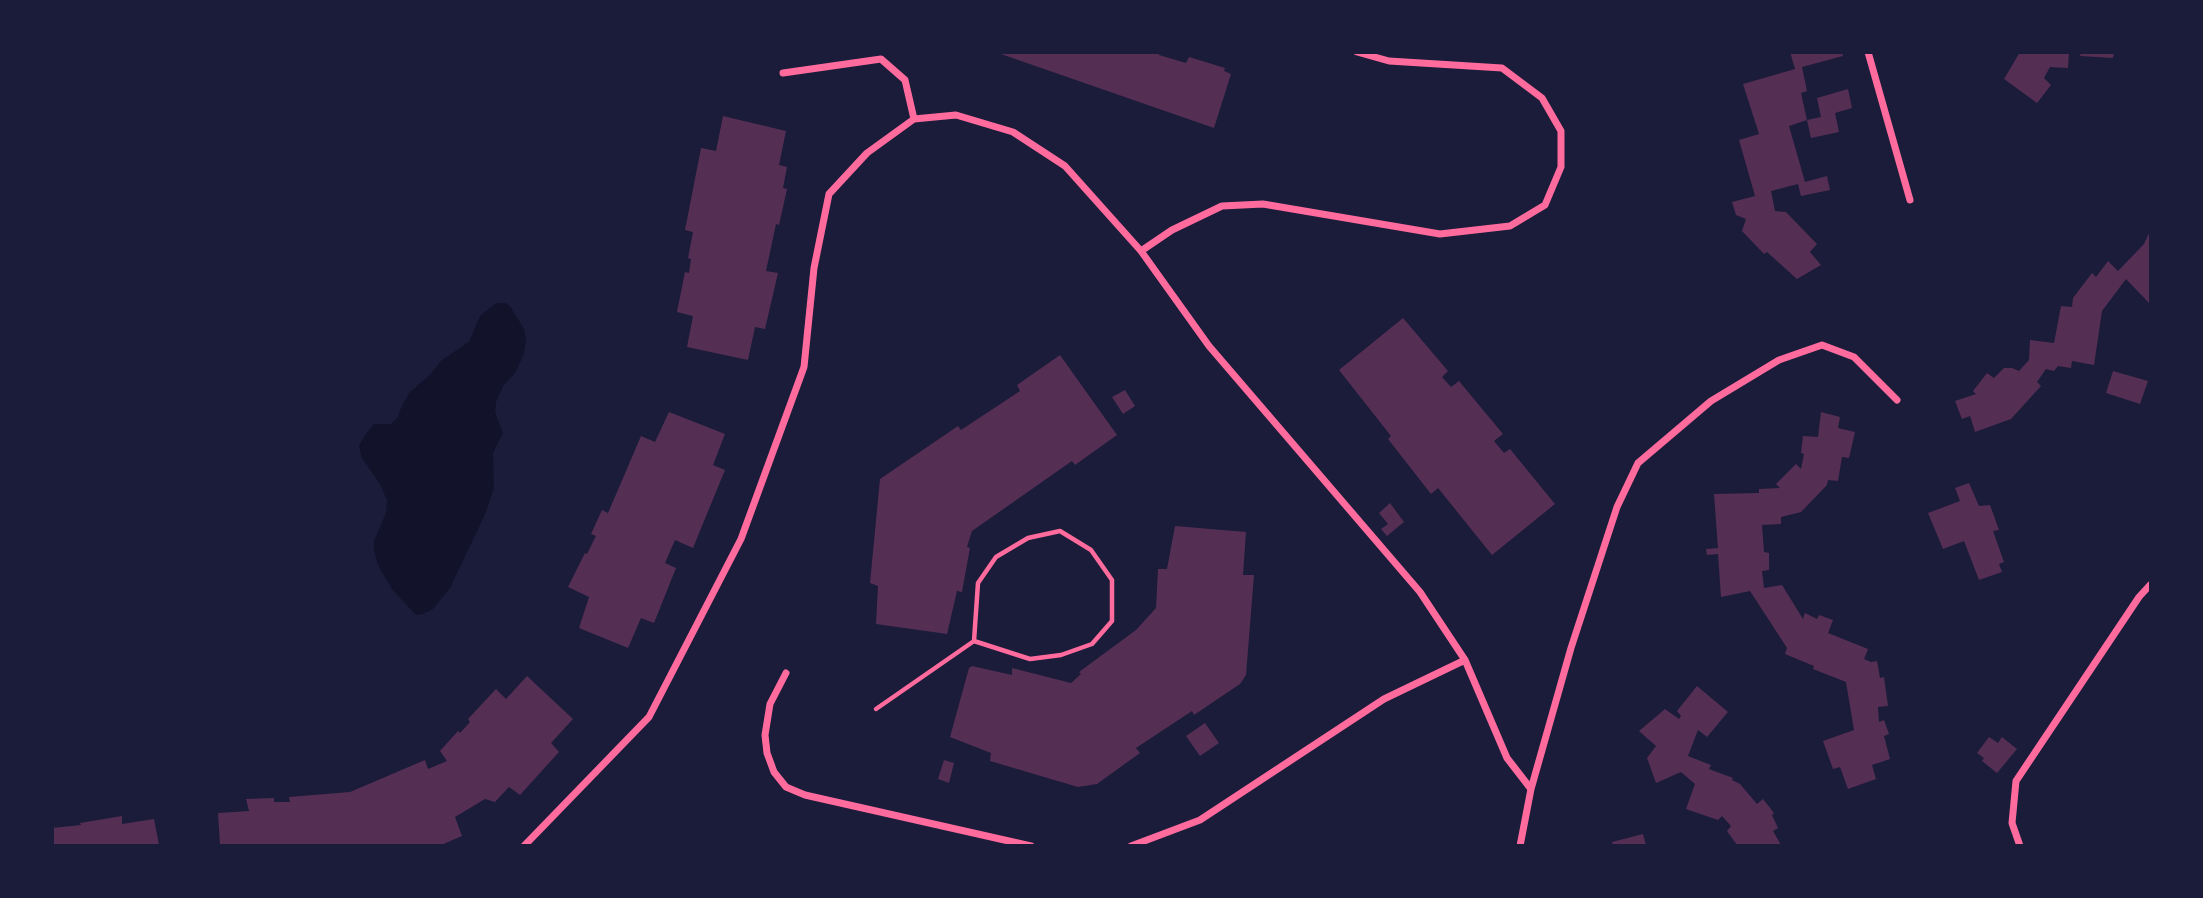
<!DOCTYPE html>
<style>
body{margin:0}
#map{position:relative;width:2203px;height:898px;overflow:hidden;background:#1b1b3a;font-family:"Public Sans",sans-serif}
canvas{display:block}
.frame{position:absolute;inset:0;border:54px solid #1b1b3a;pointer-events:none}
</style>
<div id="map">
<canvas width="2203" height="898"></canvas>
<div class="frame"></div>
</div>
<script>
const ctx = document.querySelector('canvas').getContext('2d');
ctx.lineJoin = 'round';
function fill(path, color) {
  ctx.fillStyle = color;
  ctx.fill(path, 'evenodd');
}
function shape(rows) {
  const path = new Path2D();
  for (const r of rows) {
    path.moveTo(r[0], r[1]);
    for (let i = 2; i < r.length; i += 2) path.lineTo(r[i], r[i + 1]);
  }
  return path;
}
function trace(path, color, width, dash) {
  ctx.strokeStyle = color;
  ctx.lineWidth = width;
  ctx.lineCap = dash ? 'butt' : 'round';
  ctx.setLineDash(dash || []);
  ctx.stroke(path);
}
const water = shape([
 [496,303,505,303,510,306,524,329,526,340,524,354,515,373,503,386,496,402,495,412,503,433,493,453,494,488,486,512,450,588,433,609,423,614,416,615,392,589,378,565,374,550,374,541,386,513,387,500,380,484,362,458,359,446,365,435,374,424,391,424,398,417,402,405,410,392,430,375,442,360,469,342,480,316]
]);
const building = shape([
 [1159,52,1159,55,1186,63,1189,57,1225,68,1224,71,1231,74,1214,128,998,53],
 [1790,52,1842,52,1843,56,1802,67,1807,91,1801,93,1807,120,1789,126,1805,182,1827,176,1830,190,1801,196,1798,184,1771,191,1775,211,1786,212,1817,244,1810,252,1821,265,1797,279,1767,252,1764,254,1742,231,1746,219,1736,215,1732,202,1755,196,1739,140,1759,134,1743,84,1795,69],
 [2020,52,2069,52,2068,68,2050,67,2044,78,2051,85,2037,103,2004,79],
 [2081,52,2114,52,2113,58,2080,56],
 [1848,89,1852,108,1835,113,1839,132,1811,138,1807,120,1821,117,1817,98],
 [723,116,786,131,779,165,787,167,783,188,787,189,779,225,776,224,766,271,778,273,765,329,755,327,748,360,687,347,693,316,677,312,685,272,689,273,691,259,688,258,693,232,685,230,701,148,716,151],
 [2150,231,2150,304,2126,279,2102,311,2094,365,2072,361,2071,368,2058,366,2054,371,2046,369,2037,382,2041,386,2011,419,1975,432,1970,416,1962,419,1955,401,1976,394,1973,391,1987,373,1994,378,2004,368,2012,368,2019,371,2029,360,2030,340,2054,343,2061,306,2072,307,2073,298,2092,273,2096,277,2108,261,2118,271,2144,244],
 [1403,318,1448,371,1442,377,1451,387,1459,381,1503,434,1494,441,1504,453,1510,449,1555,504,1492,555,1438,488,1431,494,1388,439,1391,436,1339,370],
 [1060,355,1117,435,1075,465,1072,461,972,531,967,547,970,548,962,592,957,591,947,634,876,624,878,586,870,583,880,479,958,426,961,430,1020,391,1017,385],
 [2113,371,2148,381,2140,404,2106,393],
 [1125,390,1135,406,1123,414,1112,397],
 [669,412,725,434,713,465,725,470,693,548,675,540,665,563,676,568,654,623,641,618,628,648,579,628,589,597,568,587,585,553,587,554,596,536,591,534,602,510,608,513,641,436,655,442],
 [1821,412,1840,417,1838,428,1855,432,1849,458,1842,457,1838,481,1828,480,1827,485,1801,512,1781,517,1781,524,1762,525,1764,552,1769,553,1769,570,1762,571,1764,588,1782,585,1803,619,1805,613,1817,619,1819,615,1833,620,1828,633,1868,649,1864,659,1871,662,1877,661,1880,678,1884,677,1888,706,1878,707,1879,722,1884,720,1889,734,1884,736,1890,759,1872,765,1876,779,1848,789,1840,767,1833,769,1823,741,1854,730,1846,682,1813,669,1814,666,1785,654,1787,648,1750,591,1721,597,1718,554,1707,555,1706,549,1718,548,1714,494,1759,493,1759,489,1780,488,1776,484,1796,464,1801,469,1804,454,1801,453,1803,436,1818,437],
 [1969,483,1979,506,1990,505,1999,530,1993,531,2004,562,1999,564,2002,572,1979,580,1964,541,1943,549,1928,513,1960,501,1955,488],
 [1390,503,1404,522,1387,536,1381,529,1388,524,1379,513],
 [1175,526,1246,532,1243,575,1254,575,1246,675,1240,684,1194,715,1192,711,1136,748,1140,753,1097,784,1078,787,990,761,991,753,950,737,969,668,972,666,1012,675,1012,668,1071,683,1081,674,1079,672,1136,630,1156,608,1158,569,1167,569],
 [527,676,573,719,551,743,559,752,520,795,509,787,495,802,485,799,455,817,462,836,441,845,220,845,218,813,249,811,246,799,274,798,274,802,290,802,289,797,350,792,425,760,428,769,447,761,440,751,458,731,460,733,470,722,468,719,496,689,506,699],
 [1697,686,1728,712,1707,737,1698,730,1688,756,1711,765,1709,769,1733,778,1732,780,1740,784,1757,804,1763,799,1774,813,1772,815,1778,828,1773,831,1781,845,1737,845,1727,831,1731,826,1722,816,1718,820,1686,809,1695,784,1681,772,1656,783,1647,758,1656,746,1639,731,1665,709,1679,719,1681,716,1677,711],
 [1205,723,1219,743,1200,756,1186,736],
 [1989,737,1998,743,2002,737,2017,749,1997,773,1982,761,1984,758,1977,753],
 [944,760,954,763,949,783,938,779],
 [122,816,122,824,154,819,159,845,52,845,52,828,81,825,80,823],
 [1643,834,1646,845,1613,845,1612,842]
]);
const path = shape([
 [876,709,974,641,1030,659,1061,655,1092,644,1112,621,1112,580,1091,550,1060,531,1028,538,996,557,978,583,974,641]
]);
const minor = shape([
 [1868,52,1910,200],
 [783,73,881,59,905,80,914,119],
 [1141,251,1172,230,1222,206,1263,204,1440,234,1510,226,1545,205,1561,167,1561,131,1542,98,1502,68,1389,61,1357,52],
 [786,673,770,704,765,735,767,753,774,772,786,787,805,795,1031,846],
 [524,846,649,717,741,539,804,367,814,268,829,194,867,153,914,119,956,115,1013,132,1065,166,1141,251,1209,346,1420,592,1465,660,1507,758,1531,789],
 [1131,846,1200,820,1384,699,1465,660],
 [1520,846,1531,789,1571,648,1617,507,1638,463,1711,401,1779,360,1822,345,1854,357,1897,400],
 [2020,846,2012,823,2016,781,2139,597,2150,585]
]);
fill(water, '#12122b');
fill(building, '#542f53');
trace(path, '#ff6b9d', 4.5);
trace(minor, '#ff6b9d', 7);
</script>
